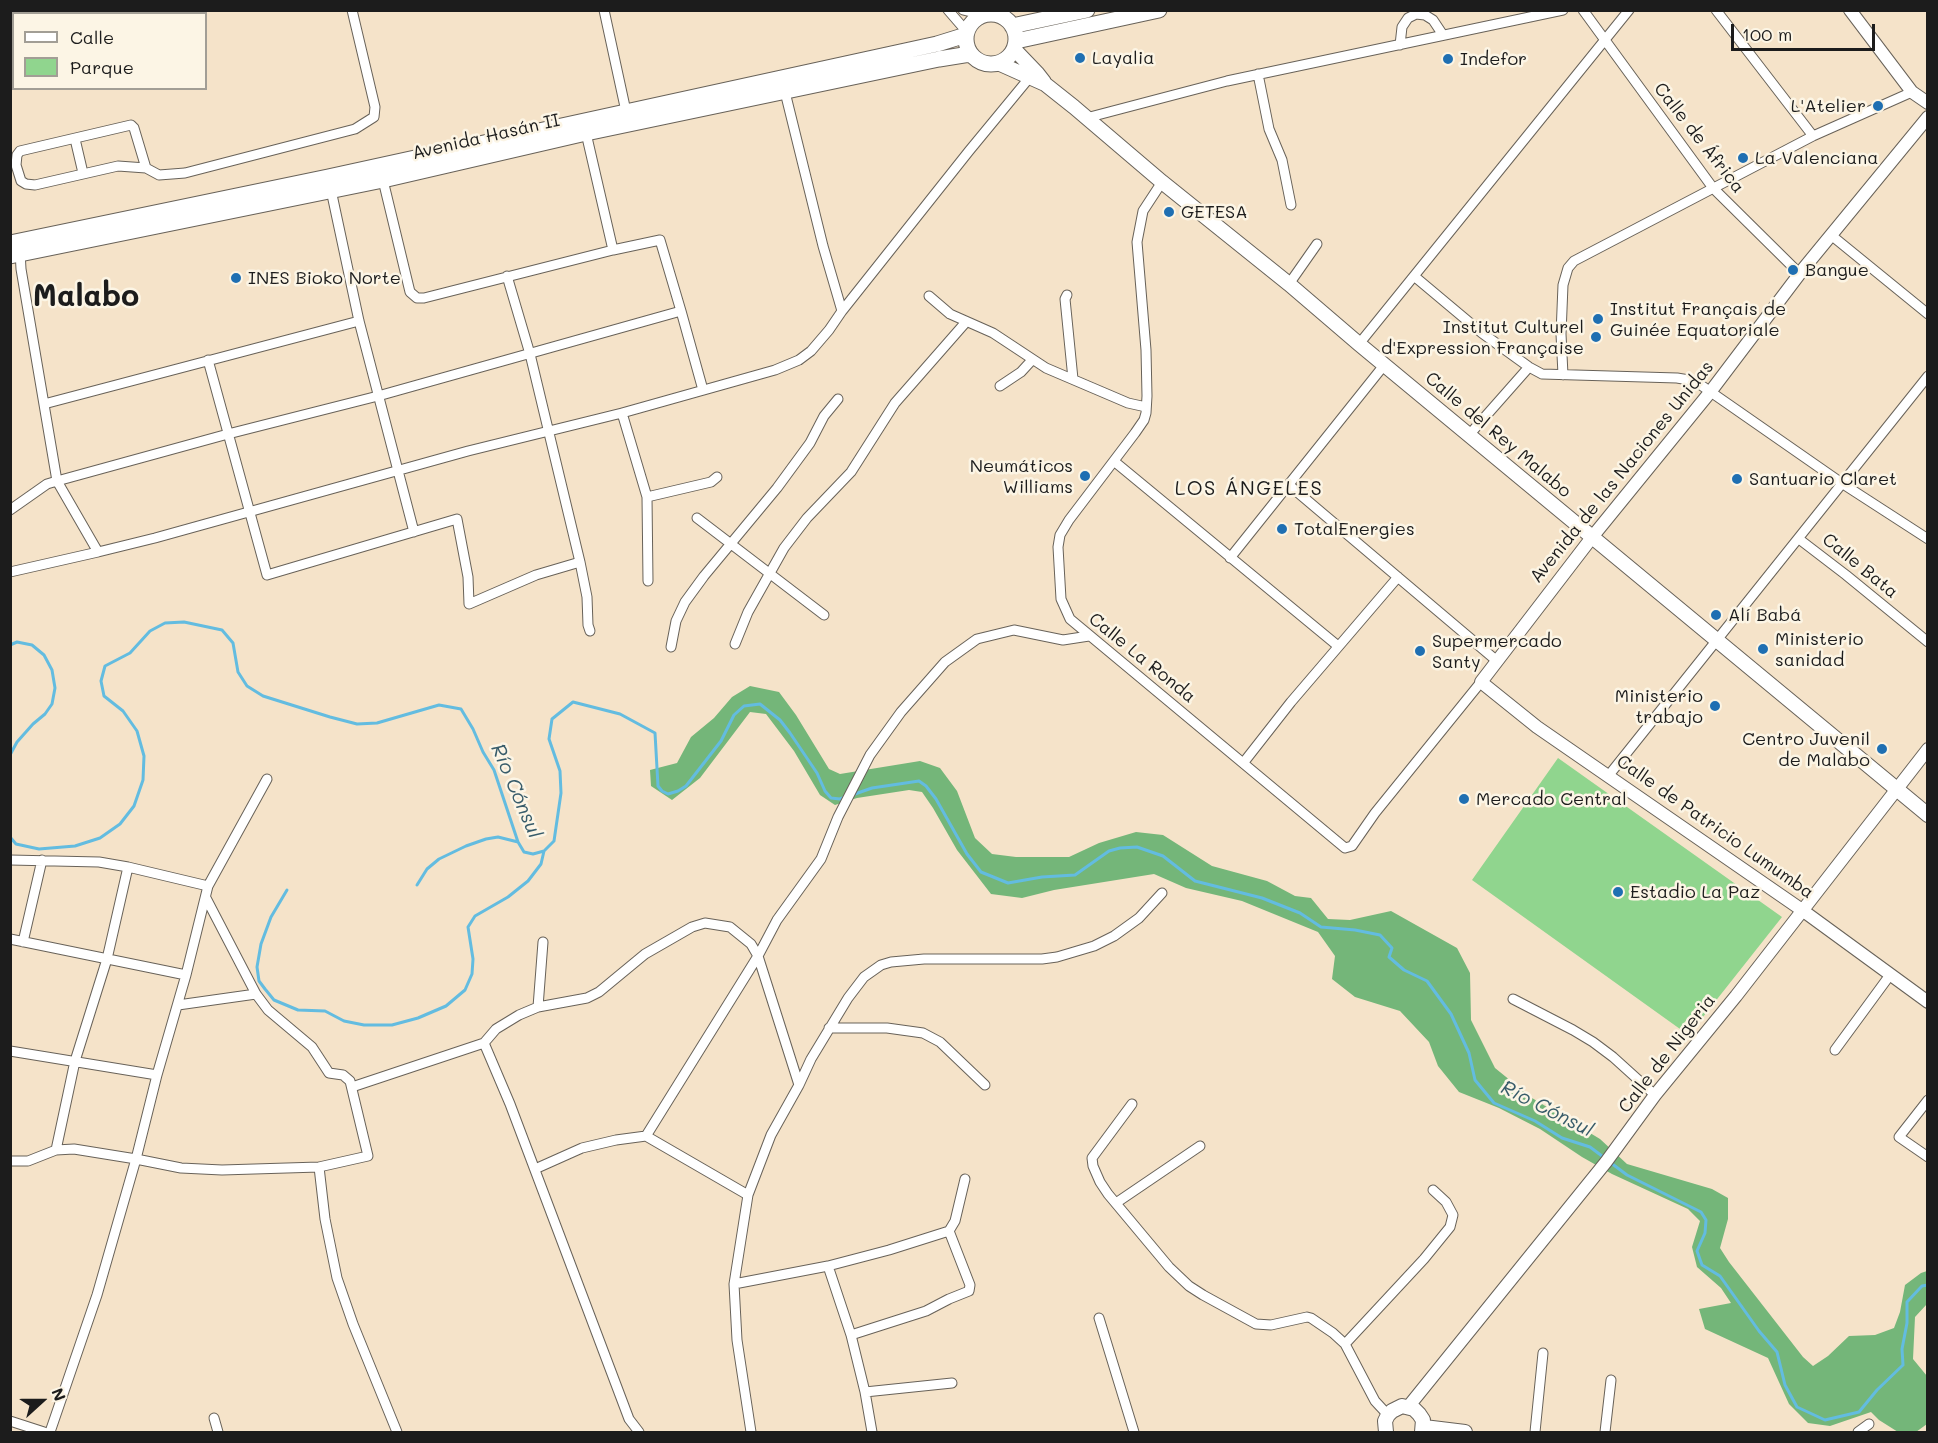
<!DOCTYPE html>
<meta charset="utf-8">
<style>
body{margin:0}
#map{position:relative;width:1938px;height:1443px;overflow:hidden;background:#f5e3c9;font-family:Mali,sans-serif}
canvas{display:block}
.frame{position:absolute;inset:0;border:12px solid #1c1c1c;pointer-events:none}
.legend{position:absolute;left:12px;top:12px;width:195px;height:78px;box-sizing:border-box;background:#fcf5e5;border:2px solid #a29e95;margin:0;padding:8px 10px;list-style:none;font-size:18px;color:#1c1c1c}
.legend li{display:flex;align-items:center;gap:12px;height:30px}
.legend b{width:30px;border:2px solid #a29e95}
.north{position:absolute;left:12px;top:1371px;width:60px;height:60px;-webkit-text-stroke:4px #fcf5e5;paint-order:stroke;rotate:69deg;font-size:16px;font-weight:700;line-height:24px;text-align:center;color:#1c1c1c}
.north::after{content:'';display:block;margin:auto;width:21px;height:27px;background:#1c1c1c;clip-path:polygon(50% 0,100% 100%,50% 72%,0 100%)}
.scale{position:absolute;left:1731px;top:24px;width:144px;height:27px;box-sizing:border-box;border:3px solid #1c1c1c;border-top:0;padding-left:8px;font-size:18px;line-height:21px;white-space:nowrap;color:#1c1c1c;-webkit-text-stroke:4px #fcf5e5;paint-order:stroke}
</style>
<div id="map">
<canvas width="1938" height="1443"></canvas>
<div class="frame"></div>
<ul class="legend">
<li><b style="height:8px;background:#fff"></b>Calle</li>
<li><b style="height:16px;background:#90d58e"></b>Parque</li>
</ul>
<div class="north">N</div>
<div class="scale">100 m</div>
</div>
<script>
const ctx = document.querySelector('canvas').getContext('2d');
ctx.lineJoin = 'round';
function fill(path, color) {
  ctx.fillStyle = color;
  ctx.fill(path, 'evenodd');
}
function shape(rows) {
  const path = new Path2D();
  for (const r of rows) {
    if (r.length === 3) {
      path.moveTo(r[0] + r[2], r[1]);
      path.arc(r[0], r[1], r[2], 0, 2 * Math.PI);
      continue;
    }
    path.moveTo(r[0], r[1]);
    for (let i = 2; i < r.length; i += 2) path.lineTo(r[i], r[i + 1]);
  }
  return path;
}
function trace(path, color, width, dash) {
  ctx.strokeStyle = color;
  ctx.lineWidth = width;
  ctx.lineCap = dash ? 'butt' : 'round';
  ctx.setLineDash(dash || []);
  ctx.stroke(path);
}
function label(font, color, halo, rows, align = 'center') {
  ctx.font = font + ' Mali,sans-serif';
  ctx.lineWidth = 5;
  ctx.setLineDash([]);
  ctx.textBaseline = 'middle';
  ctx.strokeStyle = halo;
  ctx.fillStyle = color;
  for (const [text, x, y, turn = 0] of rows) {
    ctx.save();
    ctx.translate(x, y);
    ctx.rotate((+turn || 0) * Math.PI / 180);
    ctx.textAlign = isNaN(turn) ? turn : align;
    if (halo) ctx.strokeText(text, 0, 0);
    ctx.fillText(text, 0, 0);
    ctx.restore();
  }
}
const green = shape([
 [1558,758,1782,917,1699,1022,1690,1015,1680,1029,1472,880]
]);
const forest = shape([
 [750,686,779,692,796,715,829,769,840,774,920,761,940,768,957,791,975,838,992,854,1016,857,1069,857,1099,843,1136,832,1163,835,1212,866,1267,881,1295,896,1311,898,1328,919,1350,920,1391,911,1457,948,1470,973,1471,1020,1495,1068,1532,1098,1600,1139,1627,1164,1712,1189,1728,1198,1728,1219,1720,1248,1729,1262,1803,1357,1813,1366,1828,1356,1849,1336,1875,1335,1894,1328,1900,1312,1905,1285,1921,1273,1927,1271,1927,1304,1915,1317,1913,1359,1927,1376,1927,1424,1916,1432,1898,1432,1879,1420,1871,1412,1830,1426,1808,1423,1789,1404,1768,1358,1705,1329,1699,1309,1731,1303,1721,1288,1697,1267,1692,1247,1700,1221,1688,1209,1612,1174,1582,1157,1540,1129,1499,1108,1459,1092,1438,1066,1429,1042,1400,1011,1355,997,1332,979,1335,956,1318,932,1242,901,1186,888,1154,874,1054,890,1022,898,991,894,957,850,933,808,922,792,909,790,857,798,835,805,820,795,794,751,766,714,750,712,700,778,672,800,651,786,650,770,677,763,691,737,714,718,732,697]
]);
const stream = shape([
 [10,645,17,642,32,645,44,655,52,670,55,688,52,704,45,714,33,724,17,742,10,755],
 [852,795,872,788,919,781,926,786,936,799,967,854,981,872,1008,883,1042,877,1075,875,1109,851,1120,848,1137,847,1163,856,1195,881,1262,898,1300,913,1321,927,1355,930,1380,935,1392,948,1389,957,1404,970,1427,981,1451,1014,1469,1053,1475,1080,1494,1103,1535,1121,1562,1138,1590,1147,1606,1159],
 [10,837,16,844,39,849,75,846,100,838,120,824,134,806,143,780,144,756,137,731,123,711,104,696,101,681,105,666,130,653,150,631,165,623,184,622,222,630,233,643,238,672,247,686,263,696,330,717,357,724,377,723,439,705,461,709,473,729,483,752,494,770,518,842,524,852,533,854,544,851,554,841,561,793,560,771,549,739,552,719,573,702,620,714,655,733,658,786,662,791,668,794,678,791,686,786,721,741,734,715,744,706,760,704,780,720,790,733,817,773,825,791,831,798,840,799,845,797],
 [417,885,427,869,439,859,466,846,486,839,498,837,518,842],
 [287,890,271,917,261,944,257,967,259,981,265,989,274,1000,298,1010,325,1011,344,1021,364,1025,392,1025,418,1018,446,1006,465,990,472,974,473,959,468,927,475,916,508,897,528,881,541,864,544,851],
 [1611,1163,1627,1175,1701,1212,1706,1220,1705,1233,1697,1251,1702,1265,1720,1276,1759,1331,1777,1352,1785,1385,1797,1407,1825,1420,1859,1412,1877,1390,1903,1365,1902,1349,1907,1323,1907,1302,1922,1286,1928,1285]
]);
const minor = shape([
 [604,10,627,116],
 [948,10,967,32],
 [963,10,983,15],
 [1583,10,1713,188,1800,274],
 [1716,10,1813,136],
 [1400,45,1402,27,1408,18,1416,14,1425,15,1433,20,1443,35],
 [1258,74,1269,129,1282,160,1291,205],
 [785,92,823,246,842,311],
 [1086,118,1227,81,1563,10],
 [586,133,613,250],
 [75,139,83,173],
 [146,168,134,128,131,125,20,151,17,155,16,165,21,181,26,184,35,185,118,166,146,168,159,175,185,173,355,129,374,117,375,107,352,10],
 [382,176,410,292,417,298,424,298,613,250,660,240,681,311],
 [1162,182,1143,211,1137,242,1146,350,1147,396,1146,413,1144,420,1135,433,1069,520,1060,535,1058,547,1061,599,1070,619,1345,848,1352,846,1375,813,1481,682],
 [331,190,359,321,414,532],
 [1831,235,1928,314],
 [20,251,21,269,57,481,98,552,155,538,468,451,622,413,775,370,799,360,811,351,829,330,842,311,969,151,1030,77],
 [507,276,530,354,580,562,587,597,588,625,590,631],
 [1414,276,1482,333,1529,367,1542,374,1677,378,1695,381,1843,484,1928,539],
 [1289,284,1317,244],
 [1067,295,1065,299,1073,379],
 [929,296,950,314,993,333,1046,368,1128,403,1146,407],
 [1359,344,1629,10],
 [208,360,267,575,457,519,468,577,469,604,536,575,580,562],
 [1563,375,1561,334,1563,285,1568,268,1574,261,1813,136,1912,92],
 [1000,386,1021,372,1032,360],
 [44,404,359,321],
 [622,413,647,497,648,581],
 [1469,435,1529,367],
 [1115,462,1338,646],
 [1289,485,1497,661],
 [647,497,711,482,717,477],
 [10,510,47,484,57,481,228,434,378,396,681,311,703,390],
 [697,518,824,615],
 [1799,539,1846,575,1928,642],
 [1230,558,1385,364],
 [10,572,98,552],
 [735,644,748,612,784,548,807,518,851,472,895,403,966,322],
 [671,647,676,621,685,602,704,576,777,488,810,443,824,416,838,399],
 [1244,762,1291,702,1398,577],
 [1609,775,1928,376],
 [10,860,99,862,128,867,208,886],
 [10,939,186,975],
 [23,942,42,860],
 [1513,999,1573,1030,1593,1042,1613,1057,1655,1095],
 [178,1005,256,994],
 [538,1007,543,942],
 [829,1028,887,1028,923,1033,940,1042,985,1085],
 [484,1043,510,1104,629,1419,639,1432],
 [1835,1050,1890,975],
 [10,1051,157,1075],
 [799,1085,811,1059,848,998,864,977,881,965,891,962,924,959,1042,959,1057,957,1094,946,1114,936,1139,918,1162,893],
 [352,1087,484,1043,496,1029,519,1015,538,1007,587,998,599,992,645,954,692,927,705,923,730,927,751,944,758,956,799,1085,771,1135,748,1195,734,1284,737,1340,751,1432],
 [1928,1100,1899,1137,1928,1157],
 [1132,1104,1092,1158,1093,1166,1100,1182,1108,1194,1169,1267,1189,1286,1203,1295,1256,1324,1271,1325,1307,1317,1311,1318,1333,1333,1345,1344,1375,1401,1388,1415],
 [646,1136,758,956,777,920,821,859,838,817,870,755,901,712,945,662,977,639,1014,630,1063,640,1089,636],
 [56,1150,75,1061,107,959,128,867],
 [10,1161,28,1161,56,1150,74,1149,136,1159,181,1168,222,1170,319,1167,368,1156,350,1081,343,1075,329,1073,312,1047,268,1010,256,994,206,898],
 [319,1167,325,1219,337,1278,353,1324,397,1432],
 [535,1169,582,1148,616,1140,646,1136,748,1195],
 [1116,1203,1200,1146],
 [828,1266,851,1335,865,1392,872,1432],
 [734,1284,828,1266,889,1250,949,1231,955,1221,965,1179],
 [1099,1318,1134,1432],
 [851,1335,926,1311,949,1299,969,1291,970,1285,949,1231],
 [1345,1344,1424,1259,1450,1227,1453,1215,1446,1202,1433,1190],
 [865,1392,952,1383],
 [214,1418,218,1432],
 [10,1421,44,1432],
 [50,1432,97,1295,136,1159,157,1075,186,975,208,886,267,779],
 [1535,1432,1543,1353],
 [1605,1432,1611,1380],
 [1858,1432,1869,1424]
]);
const tertiary = shape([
 [1850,10,1912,92,1928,103],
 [1928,117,1804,268,1711,391,1593,536,1481,682,1537,727,1802,910,1928,1002],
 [1408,1407,1606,1162,1655,1095,1736,996,1928,749]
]);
const secondary = shape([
 [1014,49,1037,73,1044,82],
 [998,63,1045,84,1074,107,1162,182,1289,284,1359,344,1928,815],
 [1424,1427,1465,1432],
 [1386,1432,1385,1421,1388,1415,1392,1411,1402,1406,1414,1409,1419,1414,1423,1420,1422,1432]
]);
const primary = shape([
 [991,39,25],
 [1012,26,1087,10],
 [1016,41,1159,10],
 [10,243,328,177,937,44,966,35],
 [10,256,383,180,586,133,939,59,970,54]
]);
const markers = [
 [1080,58,6,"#1f6fb2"],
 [1448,59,6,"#1f6fb2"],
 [1878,106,6,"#1f6fb2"],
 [1743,158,6,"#1f6fb2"],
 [1169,212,6,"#1f6fb2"],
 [1793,270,6,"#1f6fb2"],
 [236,278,6,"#1f6fb2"],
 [1598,319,6,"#1f6fb2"],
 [1596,337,6,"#1f6fb2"],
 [1085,476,6,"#1f6fb2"],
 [1737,479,6,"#1f6fb2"],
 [1282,529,6,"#1f6fb2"],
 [1716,615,6,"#1f6fb2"],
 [1763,649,6,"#1f6fb2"],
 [1420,651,6,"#1f6fb2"],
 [1715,706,6,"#1f6fb2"],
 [1882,749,6,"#1f6fb2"],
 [1464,799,6,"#1f6fb2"],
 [1618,892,6,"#1f6fb2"]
];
const poiNames = [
 ["Layalia",1092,58],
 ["Indefor",1460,59],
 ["L'Atelier",1866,106,"right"],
 ["La Valenciana",1755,158],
 ["GETESA",1181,212],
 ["Bangue",1805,270],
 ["INES Bioko Norte",248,278],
 ["Institut Français de",1610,309],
 ["Guinée Equatoriale",1610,330],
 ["Institut Culturel",1584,327,"right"],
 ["d'Expression Française",1584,348,"right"],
 ["Neumáticos",1073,466,"right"],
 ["Williams",1073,487,"right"],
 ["Santuario Claret",1749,479],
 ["TotalEnergies",1294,529],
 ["Alí Babá",1728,615],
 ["Ministerio",1775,639],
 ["sanidad",1775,660],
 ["Supermercado",1432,641],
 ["Santy",1432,662],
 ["Ministerio",1703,696,"right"],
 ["trabajo",1703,717,"right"],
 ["Centro Juvenil",1870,739,"right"],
 ["de Malabo",1870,760,"right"],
 ["Mercado Central",1476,799],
 ["Estadio La Paz",1630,892]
];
const streetNames = [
 ["Avenida Hasán II",486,137,-13],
 ["Calle de África",1699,138,52],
 ["Calle del Rey Malabo",1498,435,40],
 ["Avenida de las Naciones Unidas",1622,472,-51],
 ["Calle Bata",1860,566,39],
 ["Calle La Ronda",1142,658,39],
 ["Calle de Patricio Lumumba",1715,827,35],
 ["Calle de Nigeria",1667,1054,-52]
];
const neighbourhoodNames = [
 ["LOS ÁNGELES",1249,489]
];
const waterNames = [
 ["Río Cónsul",516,791,67],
 ["Río Cónsul",1547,1109,27]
];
const townNames = [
 ["Malabo",86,297]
];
fill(green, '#90d58e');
fill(forest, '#74b679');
trace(stream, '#63bce0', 3);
trace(minor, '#686259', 11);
trace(tertiary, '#686259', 14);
trace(secondary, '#686259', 16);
trace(primary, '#686259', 17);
trace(minor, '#fff', 9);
trace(tertiary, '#fff', 12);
trace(secondary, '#fff', 14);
trace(primary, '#fff', 15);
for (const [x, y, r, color] of markers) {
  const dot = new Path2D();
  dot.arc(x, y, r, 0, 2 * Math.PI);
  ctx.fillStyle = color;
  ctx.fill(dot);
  trace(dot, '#fcf5e5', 2);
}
label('18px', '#1c1c1c', '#fcf5e5', poiNames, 'left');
label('18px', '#1c1c1c', '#fcf5e5', streetNames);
ctx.letterSpacing = '1.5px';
label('20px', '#1c1c1c', '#fcf5e5', neighbourhoodNames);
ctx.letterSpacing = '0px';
label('italic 20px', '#385c6a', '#fcf5e5', waterNames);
label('bold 30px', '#1c1c1c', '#fcf5e5', townNames);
</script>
